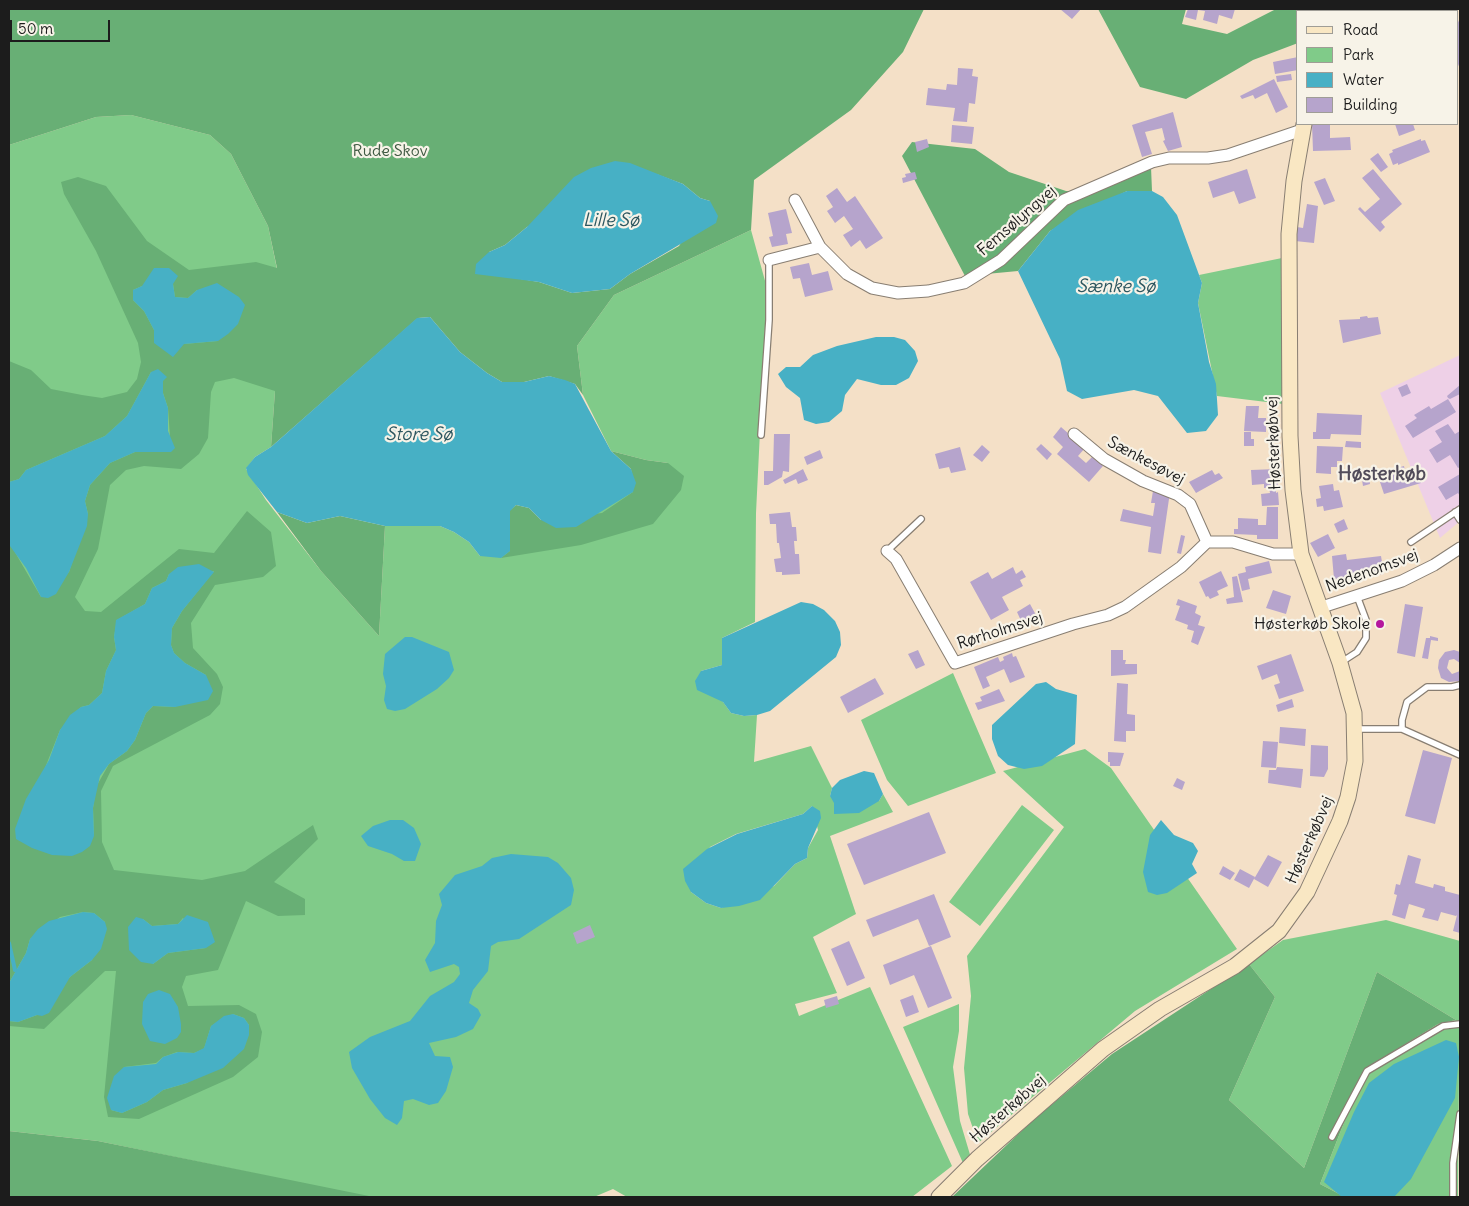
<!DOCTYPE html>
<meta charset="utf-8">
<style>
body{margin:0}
#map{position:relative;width:1469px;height:1206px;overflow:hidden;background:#f4e0c7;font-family:Delius,sans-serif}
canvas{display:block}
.frame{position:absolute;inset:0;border:10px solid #1c1c1c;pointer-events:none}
.legend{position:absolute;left:1296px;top:10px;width:162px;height:115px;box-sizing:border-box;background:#f7f3e8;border:1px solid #9f9d96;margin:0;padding:6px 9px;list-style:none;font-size:15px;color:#1c1c1c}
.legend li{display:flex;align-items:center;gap:10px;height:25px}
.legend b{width:25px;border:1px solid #9f9d96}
.scale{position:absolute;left:10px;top:20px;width:100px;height:22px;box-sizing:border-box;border:2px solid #1c1c1c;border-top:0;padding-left:6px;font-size:15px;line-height:18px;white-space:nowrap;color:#1c1c1c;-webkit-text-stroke:4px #f7f3e8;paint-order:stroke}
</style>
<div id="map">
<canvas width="1469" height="1206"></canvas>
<div class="frame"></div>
<ul class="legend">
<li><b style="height:6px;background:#f9e7c3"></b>Road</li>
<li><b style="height:14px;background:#80cb89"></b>Park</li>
<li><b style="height:14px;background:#47b0c5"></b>Water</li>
<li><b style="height:14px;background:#b6a4cc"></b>Building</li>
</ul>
<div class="scale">50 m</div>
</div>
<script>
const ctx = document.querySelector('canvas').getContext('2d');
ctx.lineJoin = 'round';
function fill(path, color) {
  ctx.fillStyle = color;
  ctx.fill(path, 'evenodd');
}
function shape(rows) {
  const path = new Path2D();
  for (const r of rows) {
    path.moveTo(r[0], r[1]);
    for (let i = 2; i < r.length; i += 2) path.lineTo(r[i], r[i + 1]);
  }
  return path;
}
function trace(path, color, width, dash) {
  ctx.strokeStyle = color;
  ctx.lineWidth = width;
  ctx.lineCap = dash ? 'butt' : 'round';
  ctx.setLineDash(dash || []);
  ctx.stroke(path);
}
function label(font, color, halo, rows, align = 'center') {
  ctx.font = font + ' Delius,sans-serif';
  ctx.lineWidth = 4.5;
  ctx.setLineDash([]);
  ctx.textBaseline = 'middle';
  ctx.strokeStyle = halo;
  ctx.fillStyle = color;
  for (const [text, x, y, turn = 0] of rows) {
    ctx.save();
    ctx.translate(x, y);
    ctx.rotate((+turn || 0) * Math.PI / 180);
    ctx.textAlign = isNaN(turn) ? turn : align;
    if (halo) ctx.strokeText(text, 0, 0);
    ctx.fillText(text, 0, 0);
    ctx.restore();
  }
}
const built = shape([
 [1460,355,1460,521,1440,538,1380,393]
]);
const green = shape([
 [131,115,210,135,231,154,268,226,277,269,275,391,271,447,255,457,246,469,266,500,321,571,379,636,385,526,440,526,454,532,469,542,480,556,668,463,646,460,611,451,583,395,577,346,614,295,751,230,767,288,756,513,755,622,722,638,722,665,701,671,731,713,744,716,757,715,754,762,811,746,832,788,830,796,879,801,883,794,893,812,830,836,856,914,813,937,837,993,795,1004,799,1016,870,987,952,1166,912,1197,627,1197,613,1189,594,1197,368,1197,98,1141,9,1131,9,145,96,117],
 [812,806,818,830,808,848,807,858,795,864,774,886,721,908,706,903,691,892,710,847,736,834,803,814],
 [1282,258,1283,404,1217,396,1198,303,1202,283,1199,275],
 [953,673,996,773,908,806,887,780,861,720],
 [1085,749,1111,768,1237,949,1135,1011,978,1143,968,1114,964,1068,971,996,967,956,1064,827,1003,771],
 [1022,805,1054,830,980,926,949,902],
 [1386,920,1460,941,1458,1197,1345,1197,1320,1184,1365,1069,1438,1024,1456,1020,1377,972,1304,1168,1229,1100,1275,997,1249,964,1283,940],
 [959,1004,959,1031,953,1067,960,1121,971,1158,963,1163,903,1027]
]);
const forest = shape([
 [9,9,924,9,903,52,851,110,754,180,751,230,614,295,577,346,583,395,575,384,549,376,524,382,502,382,487,373,460,352,430,317,418,318,271,447,275,391,234,378,215,382,211,392,208,438,199,454,181,469,144,466,126,470,110,485,98,549,75,597,85,611,101,612,179,549,214,553,247,511,271,532,276,566,263,577,215,585,191,623,193,648,217,674,223,687,220,704,210,715,113,766,101,791,102,842,114,870,202,880,245,871,313,825,318,839,274,882,305,899,305,915,278,916,246,901,218,970,186,976,182,987,188,1006,239,1005,256,1014,262,1032,258,1057,233,1077,139,1119,108,1117,104,1097,116,971,105,971,44,1029,9,1026,9,1021,18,1022,37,1015,70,977,92,960,105,922,94,913,83,912,60,917,30,939,26,953,9,983,9,542,41,597,69,572,88,514,85,501,90,485,110,463,135,452,171,452,168,408,163,393,163,381,151,372,127,416,105,436,26,470,19,479,9,482,9,361,31,370,51,389,82,395,102,398,127,392,137,379,141,362,138,343,96,251,64,194,61,182,78,177,106,186,147,241,189,270,256,262,277,268,268,226,231,154,210,135,131,115,96,117,9,145],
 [656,174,683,184,700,198,710,201,679,246,630,274,610,289,572,293,539,282,521,279,489,252,505,245,527,227],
 [173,284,175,297,188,298,197,290,218,341,184,344,154,343,154,330,144,311,133,300,133,290,142,286],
 [214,571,182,611,172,628,171,645,174,653,185,663,206,675,175,707,153,706,146,713,135,740,127,751,109,764,96,787,93,808,94,835,43,773,60,730,81,707,89,705,102,693,106,671,116,650,114,637,117,620,145,604,152,588,166,581,169,574],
 [183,918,206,948,168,953,153,964,143,919,152,926,178,924],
 [233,1014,244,1018,249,1025,187,1083,163,1090,147,1102,122,1113,111,1110,124,1067,156,1063,163,1057,177,1052,194,1053,204,1049,211,1026],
 [1098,9,1186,9,1182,24,1227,34,1276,9,1314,9,1314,11,1298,11,1298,43,1253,60,1186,99,1140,87],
 [912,142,975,149,1009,172,1066,191,1095,191,1151,167,1152,191,1127,191,1050,231,1018,271,965,276,902,156],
 [611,451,646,460,668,463,684,476,681,490,653,524,581,545,501,558,510,551,509,511,516,505,529,508,541,520,602,513,633,492,631,469],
 [277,512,307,523,340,516,385,526,379,636,321,571],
 [1249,964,1275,997,1229,1100,1304,1168,1377,972,1456,1020,1438,1024,1365,1069,1320,1184,1345,1197,952,1197,1031,1122,1112,1054],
 [9,1131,98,1141,369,1196,9,1197]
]);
const water = shape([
 [615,161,630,163,683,184,700,198,710,201,718,216,716,223,630,274,610,289,572,293,539,282,475,274,476,264,489,252,505,245,527,227,574,177,591,168],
 [1127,191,1152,191,1163,197,1177,215,1202,283,1198,303,1209,362,1216,384,1218,415,1206,431,1187,433,1158,396,1134,390,1082,399,1067,391,1060,359,1018,271,1050,231,1078,210],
 [154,268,169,268,178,276,173,284,175,297,188,298,197,290,217,283,239,297,245,305,238,324,228,334,218,341,184,344,173,357,154,343,154,330,144,311,133,300,133,290,142,286],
 [430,317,460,352,487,373,502,382,524,382,549,376,565,380,575,384,611,451,631,469,636,483,633,492,576,527,556,528,541,520,529,508,516,505,510,511,510,551,501,558,480,556,469,542,454,532,440,526,385,526,340,516,307,523,277,512,248,475,246,468,255,457,271,447,417,318],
 [876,337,894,337,905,340,915,351,918,361,909,378,896,385,881,385,857,379,845,395,842,411,829,422,816,424,804,420,800,398,786,387,778,374,786,367,800,367,813,355,837,346],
 [158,369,167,377,163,381,163,393,168,408,168,431,175,448,171,452,135,452,110,463,90,485,85,501,88,514,87,526,69,572,56,594,48,598,41,597,26,568,10,546,9,482,19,479,26,470,105,436,127,416,151,372],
 [199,564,214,572,182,611,172,628,171,645,174,653,185,663,206,675,213,691,208,700,175,707,153,706,146,713,135,740,127,751,109,764,100,776,93,808,94,836,90,846,82,852,72,856,52,855,32,848,16,839,15,829,26,799,49,760,60,730,70,715,81,707,89,705,102,693,106,671,116,650,114,637,116,620,145,604,152,588,166,581,169,574,178,567],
 [801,602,813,604,824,610,835,621,840,632,841,645,836,657,770,711,757,715,744,716,731,713,723,702,697,690,695,681,701,671,722,665,722,638],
 [405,637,412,637,449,652,454,670,449,678,437,689,405,709,395,711,387,709,384,700,386,686,383,674,385,654],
 [1046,682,1056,689,1077,695,1075,744,1042,766,1024,769,1008,765,998,756,992,739,992,725,1036,684],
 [864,771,874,773,883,794,879,801,859,813,834,814,834,803,830,796,832,788,840,780],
 [812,806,820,811,821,818,808,848,807,858,795,864,760,900,739,906,721,908,706,903,691,892,685,881,683,869,707,849,737,834,803,814],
 [390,820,403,820,414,828,421,844,415,861,404,861,392,854,368,846,361,836,373,826],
 [1161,820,1174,835,1193,843,1198,851,1192,864,1197,873,1167,893,1157,895,1148,892,1143,872,1150,835],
 [511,854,548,857,558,863,571,878,574,890,571,905,519,939,498,942,491,946,488,971,473,990,469,1003,478,1009,481,1015,473,1029,456,1037,429,1043,435,1056,450,1057,453,1067,446,1091,438,1103,429,1105,413,1099,404,1101,402,1118,397,1125,385,1118,370,1099,352,1068,349,1052,370,1037,410,1021,430,996,454,982,460,974,459,967,454,964,430,972,425,960,435,943,436,921,442,905,439,894,455,875,482,866,492,858],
 [83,912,94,913,105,922,107,929,101,949,92,960,70,977,49,1013,42,1016,37,1015,18,1022,9,1021,9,983,26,953,30,939,38,929,49,921],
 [187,915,208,922,215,942,206,948,168,953,153,964,141,962,129,950,128,927,136,917,143,919,152,926,178,924],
 [159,990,170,994,178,1007,181,1024,181,1032,177,1038,165,1044,150,1041,142,1024,143,1002,148,994],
 [233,1014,244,1018,249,1025,249,1035,244,1049,223,1068,187,1083,163,1090,147,1102,122,1113,111,1110,107,1098,114,1076,124,1067,156,1064,163,1057,178,1052,194,1053,204,1048,211,1026,224,1016],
 [1446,1040,1456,1043,1459,1057,1455,1098,1411,1179,1394,1197,1342,1197,1324,1182,1354,1112,1369,1083,1394,1064]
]);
const stream = shape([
 [9,943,15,970]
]);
const building = shape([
 [1060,9,1081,9,1072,19],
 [1188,9,1235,9,1232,19,1219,15,1217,24,1203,20,1205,11,1198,10,1196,20,1185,17],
 [1458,20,1460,25,1460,69,1458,64],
 [1298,57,1298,70,1275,74,1273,62],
 [958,68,973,69,972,76,978,77,975,104,969,103,967,122,953,121,955,108,926,105,928,88,946,90,947,84,957,85],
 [1291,74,1292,80,1277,82,1276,76],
 [1274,79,1288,107,1276,113,1267,93,1255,99,1253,95,1242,99,1240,96],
 [1173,112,1182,147,1168,151,1163,141,1165,140,1162,128,1145,132,1152,154,1142,157,1132,125],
 [1312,124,1330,124,1330,138,1350,137,1351,150,1313,151],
 [1395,124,1413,124,1415,130,1399,136],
 [952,125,974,127,972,144,951,142],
 [927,139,929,147,917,152,915,142],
 [1421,139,1421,141,1425,140,1430,152,1398,165,1398,163,1393,165,1389,154,1393,152,1392,150],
 [1378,153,1388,167,1381,172,1370,159],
 [1247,169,1256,198,1239,204,1234,191,1213,198,1208,182],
 [1373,169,1402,204,1381,222,1385,227,1380,232,1358,209,1360,207,1365,212,1380,199,1362,178],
 [915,172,917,179,903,183,902,178,906,177,905,174],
 [1325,178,1335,201,1324,205,1314,182],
 [837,188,847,202,855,196,883,238,866,249,860,240,851,247,843,235,853,229,844,216,835,223,827,211,833,207,826,196],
 [1307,204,1318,206,1314,243,1295,241,1297,227,1303,228],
 [786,209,792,233,786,234,788,244,772,247,769,237,773,236,768,213],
 [809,263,812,275,828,271,833,290,805,297,800,278,793,279,790,267],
 [1367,316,1368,318,1378,317,1381,334,1343,343,1339,320,1360,319,1360,317],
 [1407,384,1411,393,1402,397,1398,388],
 [1460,385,1460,394,1450,399,1448,398,1447,396],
 [1448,399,1456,412,1413,438,1405,426,1417,418,1414,415,1429,406,1431,409],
 [1246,406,1259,406,1258,418,1266,418,1266,432,1244,431],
 [1317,413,1362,415,1361,435,1331,434,1330,439,1313,439,1313,432,1316,432],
 [1448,424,1455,434,1460,431,1460,467,1458,468,1450,455,1437,463,1429,450,1442,442,1435,431],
 [1061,427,1085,448,1078,456,1086,463,1092,457,1103,466,1089,482,1057,454,1063,447,1053,437],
 [1244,432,1251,432,1251,439,1254,439,1254,446,1244,446],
 [774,434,790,434,789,472,783,471,782,477,768,485,764,485,764,471,773,471],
 [1346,441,1361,442,1361,448,1345,447],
 [1041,444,1052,454,1047,460,1036,449],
 [982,445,990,452,982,462,973,455],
 [1317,446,1343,447,1342,461,1337,461,1337,467,1331,467,1331,474,1316,473],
 [960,447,966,470,951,473,949,467,939,469,935,454],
 [820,450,823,458,807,465,804,457],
 [1404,466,1405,471,1416,468,1421,483,1384,494,1379,479,1389,476,1387,471],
 [803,469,808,480,798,484,796,479,785,484,783,480],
 [1277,469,1278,487,1276,487,1276,493,1278,492,1279,505,1262,506,1261,494,1270,493,1269,488,1264,488,1264,484,1252,485,1251,470],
 [1212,470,1215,475,1219,473,1223,478,1196,493,1189,482],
 [1368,473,1370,484,1363,486,1361,474],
 [1460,474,1460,496,1458,493,1446,500,1438,487],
 [1333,484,1334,491,1339,490,1343,507,1324,511,1323,506,1317,507,1316,499,1321,498,1319,486],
 [1153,491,1170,492,1161,554,1148,552,1151,527,1120,521,1123,509,1153,516,1155,503,1151,503],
 [1267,507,1278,507,1278,539,1257,539,1257,535,1234,534,1234,529,1238,529,1238,518,1258,519,1258,525,1266,525],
 [790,512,792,527,796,527,797,541,794,541,795,554,799,554,800,574,782,575,782,572,776,572,774,559,781,558,779,543,777,543,776,524,770,524,769,514],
 [1344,519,1348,529,1338,533,1334,524],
 [1328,534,1335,548,1318,557,1310,543],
 [1181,535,1185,536,1181,554,1177,553],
 [1346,554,1347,560,1381,556,1384,574,1334,579,1332,556],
 [1269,561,1272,573,1248,579,1250,589,1242,591,1238,574,1246,572,1245,567],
 [1013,567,1016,574,1022,570,1026,577,1020,580,1023,586,1002,597,1009,610,991,620,970,582,988,572,992,579],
 [1221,571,1228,586,1217,591,1219,595,1210,599,1208,596,1206,597,1199,582],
 [1237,576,1243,602,1227,604,1226,599,1234,597,1232,577],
 [1273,590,1291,596,1286,614,1266,608],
 [1178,599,1197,606,1195,613,1201,616,1198,625,1205,627,1198,645,1191,642,1194,631,1187,629,1188,625,1175,620,1180,606,1176,605],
 [1030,604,1037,617,1023,625,1017,612],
 [1405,604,1423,607,1415,657,1397,653],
 [1430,636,1438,638,1438,641,1431,640,1428,659,1422,658,1426,638,1430,638],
 [918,650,925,665,916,669,908,654],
 [1111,650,1123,650,1123,660,1126,660,1125,664,1137,664,1137,674,1111,676],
 [1454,650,1460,652,1460,663,1454,659,1449,660,1447,668,1452,674,1460,671,1460,681,1449,682,1441,678,1438,668,1439,660,1445,652],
 [1012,653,1013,657,1016,656,1025,677,1010,683,1004,669,986,677,990,686,983,689,974,667,998,657,1000,662,1004,660,1003,657],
 [1291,654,1304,691,1279,699,1274,685,1280,683,1277,674,1262,680,1257,666],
 [875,678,884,694,848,713,840,697],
 [1117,683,1128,684,1127,714,1135,715,1135,731,1126,731,1126,742,1114,741],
 [999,689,1005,701,978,710,975,703,982,701,980,697],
 [1292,699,1294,707,1278,712,1276,705],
 [1280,727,1306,729,1305,746,1279,743],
 [1263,741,1278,742,1276,768,1261,767],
 [1311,745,1328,746,1328,769,1324,777,1310,776],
 [1423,750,1452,758,1435,824,1405,816],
 [1108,752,1124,753,1120,766,1110,766,1110,762,1108,762],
 [1277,767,1303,769,1301,788,1268,783,1269,770,1276,770],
 [1177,778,1185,782,1182,790,1173,786],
 [929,812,946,853,864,885,847,844],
 [1268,855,1282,862,1268,887,1254,879],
 [1408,855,1421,859,1415,883,1433,888,1434,884,1445,887,1445,891,1460,895,1460,933,1453,931,1457,915,1456,916,1441,912,1438,921,1422,917,1425,909,1409,904,1405,919,1392,915,1397,895,1394,894,1396,884,1400,885],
 [1223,866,1235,873,1230,880,1219,874],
 [1240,869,1255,877,1249,888,1234,880],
 [934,894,951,937,929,946,918,919,873,937,866,920],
 [590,925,595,937,577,944,573,933],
 [849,941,865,978,847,986,831,949],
 [931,946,952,998,928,1008,914,975,890,985,883,965],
 [913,995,919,1012,906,1017,900,1000],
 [837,996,839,1004,826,1008,824,1000]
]);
const lane = shape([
 [761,435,769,320,769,260],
 [1455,512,1460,520],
 [1411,542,1460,509],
 [887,551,921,519],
 [1340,663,1357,652,1366,638,1366,620,1357,596],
 [1356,729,1402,729,1460,755],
 [1402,729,1402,720,1407,702,1427,687,1452,687,1460,685],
 [1332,1137,1367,1071,1443,1026,1460,1024],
 [1453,1197,1453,1163,1460,1114]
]);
const street = shape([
 [1394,11,1399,9],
 [795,200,820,247,847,274,872,288,898,293,928,291,964,283,1001,260,1064,200,1152,162,1169,158,1208,158,1228,155,1302,130],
 [769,260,820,247],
 [1074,434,1104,459,1143,481,1178,495,1190,504,1207,542,1233,542,1273,554,1301,554],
 [887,551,896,559,955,663,1073,624,1108,615,1125,607,1181,567,1207,542],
 [1319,608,1402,581,1434,565,1460,548]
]);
const secondary = shape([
 [1321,9,1321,11],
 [939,1197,977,1159,1103,1049,1160,1009,1235,966,1279,931,1307,892,1340,821,1348,797,1355,761,1354,713,1340,663,1301,554,1293,490,1290,436,1289,234,1294,181,1304,124]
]);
const markers = [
 [1380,624,5,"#b5179e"]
];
const parkNames = [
 ["Rude Skov",390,151]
];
const streetNames = [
 ["Femsølyngvej",1017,221,-41],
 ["Høsterkøbvej",1274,443,-92],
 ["Sænkesøvej",1146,461,28],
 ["Nedenomsvej",1372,571,-20],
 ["Rørholmsvej",1000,631,-18],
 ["Høsterkøbvej",1310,840,-66],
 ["Høsterkøbvej",1008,1109,-41]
];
const poiNames = [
 ["Høsterkøb Skole",1370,624]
];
const waterNames = [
 ["Lille Sø",611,221],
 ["Sænke Sø",1116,287],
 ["Store Sø",419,435]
];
const quarterNames = [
 ["Høsterkøb",1382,475]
];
fill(built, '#eed0e7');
fill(green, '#80cb89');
fill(forest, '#68af75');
fill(water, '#47b0c5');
trace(stream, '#47b0c5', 4);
fill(building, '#b6a4cc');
trace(lane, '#887e72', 8);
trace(street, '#887e72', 13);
trace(secondary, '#887e72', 17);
trace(lane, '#fff', 5.5);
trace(street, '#fff', 11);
trace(secondary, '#f9e7c3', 15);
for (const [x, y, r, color] of markers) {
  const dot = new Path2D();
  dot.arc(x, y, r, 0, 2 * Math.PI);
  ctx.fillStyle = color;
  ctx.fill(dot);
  trace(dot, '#f7f3e8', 2);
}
label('16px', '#3f5942', '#f7f3e8', parkNames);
label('16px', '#1c1c1c', '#f7f3e8', streetNames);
label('16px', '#1c1c1c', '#f7f3e8', poiNames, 'right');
label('italic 18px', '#2d5760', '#f7f3e8', waterNames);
label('bold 19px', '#524c5a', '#f7f3e8', quarterNames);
</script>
